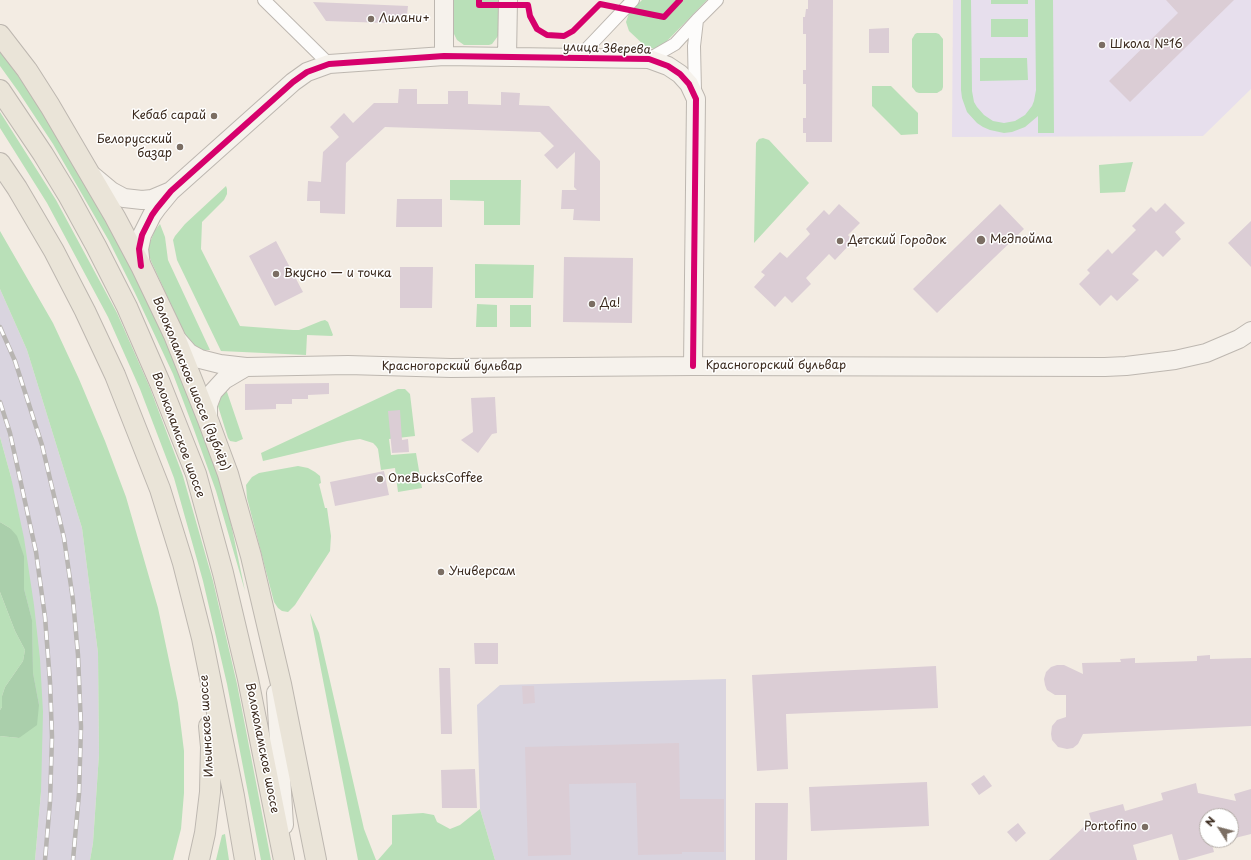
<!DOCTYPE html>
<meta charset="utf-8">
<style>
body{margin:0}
#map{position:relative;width:1251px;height:860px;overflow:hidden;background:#f3ece3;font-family:"Playpen Sans",sans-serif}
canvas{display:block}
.north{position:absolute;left:1199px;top:808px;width:40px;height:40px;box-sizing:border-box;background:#fff;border:1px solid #b1aaa5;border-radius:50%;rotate:306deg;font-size:11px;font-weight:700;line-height:16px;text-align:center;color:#3b2a1e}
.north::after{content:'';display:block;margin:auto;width:14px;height:18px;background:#7b6e63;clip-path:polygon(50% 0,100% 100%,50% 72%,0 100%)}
</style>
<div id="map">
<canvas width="1251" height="860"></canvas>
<div class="north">N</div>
</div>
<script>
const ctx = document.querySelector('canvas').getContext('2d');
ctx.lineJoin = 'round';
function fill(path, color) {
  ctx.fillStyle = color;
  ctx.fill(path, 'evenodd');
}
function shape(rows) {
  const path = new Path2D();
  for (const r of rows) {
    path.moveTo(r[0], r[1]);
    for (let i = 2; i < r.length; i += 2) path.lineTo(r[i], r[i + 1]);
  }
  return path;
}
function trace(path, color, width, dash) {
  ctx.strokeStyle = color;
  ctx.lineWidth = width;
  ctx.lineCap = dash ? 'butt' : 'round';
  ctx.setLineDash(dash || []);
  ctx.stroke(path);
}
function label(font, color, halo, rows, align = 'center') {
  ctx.font = font + ' "Playpen Sans",sans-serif';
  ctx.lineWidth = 3;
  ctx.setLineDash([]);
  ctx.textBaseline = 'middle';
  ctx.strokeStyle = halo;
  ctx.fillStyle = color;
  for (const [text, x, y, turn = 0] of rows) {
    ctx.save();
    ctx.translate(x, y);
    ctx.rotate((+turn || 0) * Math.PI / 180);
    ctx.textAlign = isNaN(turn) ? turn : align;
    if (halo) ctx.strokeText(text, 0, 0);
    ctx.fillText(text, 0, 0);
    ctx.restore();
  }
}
const built = shape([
 [953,0,1251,0,1251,89,1203,136,952,137]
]);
const industrial = shape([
 [0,289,27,350,82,528,98,653,99,754,93,843,90,860,35,860,41,792,11,477,0,437],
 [726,679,726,860,495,860,480,809,477,705,500,685]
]);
const green = shape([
 [454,0,500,0,500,29,498,36,492,44,489,45,464,45,457,40,454,34],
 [642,0,707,0,665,43,654,49,645,46,629,31,626,22,629,13],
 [961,0,971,0,972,91,974,102,977,107,984,115,993,121,1004,123,1015,121,1025,115,1032,106,1034,101,1036,90,1035,0,1053,0,1054,133,1038,133,1038,116,1025,127,1012,132,1004,133,990,130,983,127,977,123,967,112,962,98,961,90],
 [991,0,1028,0,1028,4,991,4],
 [991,19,1028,19,1028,37,991,37],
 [917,33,936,33,939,34,943,39,943,87,942,90,937,93,919,93,916,92,912,87,912,39,915,34],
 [0,51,26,87,61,140,118,239,180,370,224,490,245,591,216,491,193,427,173,374,135,293,109,241,53,144,18,91,0,66],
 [980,58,1027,58,1028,80,980,81],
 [872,86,891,86,918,113,918,134,901,135,872,106],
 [0,112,56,200,117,313,150,388,183,476,213,581,237,684,271,860,261,860,227,684,203,581,174,478,140,389,108,317,47,203,0,128],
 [763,138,769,140,809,183,754,243,756,143,759,139],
 [1133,162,1125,192,1100,193,1099,165],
 [450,180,521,180,520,225,484,225,484,201,450,200],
 [226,186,227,189,227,194,224,200,202,222,201,249,240,326,293,330,299,330,321,321,325,320,328,322,333,335,332,336,307,335,306,355,221,351,177,260,173,240,175,236,185,224],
 [160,224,165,237,168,260,210,350,202,350,196,347,186,337,151,261,149,255,149,245,155,230],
 [0,231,53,323,79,379,105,441,126,497,158,608,178,703,184,751,184,793,181,829,173,860,90,860,93,843,99,754,98,653,82,528,27,350,0,289],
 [475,264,534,265,533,298,475,298],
 [477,304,497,305,497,327,476,327],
 [510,305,531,305,531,327,510,327],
 [226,389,243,439,236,442,230,441,228,438,218,406,222,394],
 [398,389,405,389,410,394,415,436,389,439,391,455,416,453,422,488,398,492,395,468,381,470,378,449,376,446,373,443,360,439,347,441,263,461,261,453],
 [0,437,11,477,24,538,34,605,40,659,43,712,41,792,35,860,0,860,0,736,19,738,39,705,33,673,32,620,24,589,24,556,10,528,0,522],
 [298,466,308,468,315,472,320,476,321,483,319,484,325,508,327,508,331,536,330,551,295,605,288,612,282,611,278,608,274,602,247,498,246,485,252,477,259,473],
 [0,592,15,631,25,650,23,661,5,687,2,696,2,707,0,710],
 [310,613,319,633,364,829,376,860,358,860],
 [480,809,495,860,378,860,392,844,392,815,423,813,434,815,437,822,450,829,460,825],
 [225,834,229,860,216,860,222,835]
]);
const forest = shape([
 [0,522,10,528,17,536,24,556,24,589,32,620,33,673,39,705,37,725,19,738,0,736,0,710,2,707,2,696,5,687,23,661,25,650,15,631,0,592]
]);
const building = shape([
 [808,0,833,0,832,142,806,142,806,133,803,133,803,118,806,118,806,84,803,84,803,70,806,70,806,34,803,34,803,17,805,17,806,9,808,9],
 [1166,0,1234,0,1130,102,1109,81,1178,13],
 [313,2,408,6,407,15,386,23,326,21],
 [889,28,889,53,869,53,869,29],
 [399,89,417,89,417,104,448,104,448,91,468,91,468,104,501,105,501,92,520,93,519,105,549,106,600,161,600,221,573,220,574,209,561,209,562,190,577,190,574,187,575,152,557,169,544,155,554,146,540,132,385,127,346,163,345,214,320,213,320,201,307,201,308,181,321,182,323,152,339,137,330,127,344,113,353,123,374,103,398,103],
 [397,199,442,199,442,227,396,227],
 [1165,203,1185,223,1175,232,1181,239,1163,257,1156,250,1132,274,1139,280,1117,301,1111,295,1100,306,1079,284,1090,273,1087,270,1108,249,1112,254,1136,230,1132,226,1151,207,1156,212],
 [839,204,860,223,848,235,853,241,835,260,829,254,806,278,811,284,792,303,785,296,775,307,754,287,765,275,761,272,780,252,787,258,810,234,806,229,824,210,829,215],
 [1000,204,1024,229,937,313,913,289],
 [1251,221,1251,267,1228,243],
 [276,241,303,292,275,306,249,256],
 [564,257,633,258,632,323,563,322],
 [400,267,433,267,432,308,400,308],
 [329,383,329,394,308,395,308,399,292,399,292,404,276,404,276,409,245,410,245,384],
 [495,397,497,433,492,434,478,453,461,440,473,432,471,398],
 [400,410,402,440,408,439,409,452,392,453,388,411],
 [384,471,389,495,335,506,330,482],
 [474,643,498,643,498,664,475,664],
 [1210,655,1210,659,1251,658,1251,726,1083,734,1078,744,1073,748,1067,749,1058,747,1052,740,1051,734,1052,726,1057,720,1066,717,1066,695,1055,695,1047,690,1045,685,1044,679,1046,672,1051,667,1057,665,1064,665,1083,674,1082,663,1121,662,1120,659,1135,658,1135,663,1197,661,1197,656],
 [936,666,938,708,786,714,788,769,757,771,752,675],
 [439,668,450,668,452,734,441,734],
 [522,686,534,686,535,703,523,704],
 [679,743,680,799,724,799,724,852,682,852,682,854,638,855,636,783,569,784,571,855,528,856,525,747],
 [475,769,477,808,442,808,441,770],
 [984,775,992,786,979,795,971,784],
 [927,782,929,826,811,831,809,787],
 [1196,783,1198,793,1236,801,1234,794,1251,789,1251,834,1231,839,1231,816,1207,816,1207,840,1211,840,1214,852,1186,860,1179,860,1172,834,1133,845,1137,860,1049,860,1091,820,1089,813,1123,804,1125,811,1163,800,1161,793],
 [755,803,788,803,787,860,755,860],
 [1018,823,1026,833,1016,842,1007,832]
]);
const street = shape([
 [264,0,329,64],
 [578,58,633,0],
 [649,59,675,44,697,20],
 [695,92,694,46,697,20,717,0]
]);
const secondary = shape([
 [444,56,444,0],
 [507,57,508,0],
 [93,176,111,191,124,198,142,200,152,199,171,191],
 [141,266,139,249,142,235,152,215,157,208,171,191,293,82,307,72,329,64,444,56,649,59,668,66,680,74,689,84,696,99,693,366],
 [175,337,189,353,200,359,220,364,246,367,348,365,451,368,693,366,1105,367,1126,366,1175,360,1206,353,1239,339,1251,331],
 [208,420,208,405,213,392,224,380,246,367],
 [276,693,284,825]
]);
const primary = shape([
 [0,35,27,70,50,106,115,217,141,266,174,335,208,420,228,474,251,556,281,684,316,860],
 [0,90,43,154,68,195,96,246,127,307,160,383,196,474,223,573,248,679,284,860],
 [0,163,17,188,54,251,85,311,115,375,160,489,183,563,202,638,234,796,245,860],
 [199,860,205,833,210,792,211,747,209,726]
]);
const rail = shape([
 [0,327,15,361,42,445,64,538,73,600,78,655,81,727,79,794,73,860],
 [0,402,10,433,36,552,45,617,50,682,52,737,50,802,45,860]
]);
const cycleway = shape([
 [479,0,479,5,528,5,530,16,537,29,547,35,564,36,573,31,600,4,664,17,680,0],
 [141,266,139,249,142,235,152,215,157,208,171,191,293,82,307,72,329,64,444,56,649,59,668,66,680,74,689,84,696,99,693,366]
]);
const markers = [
 [371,19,4,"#7b6e63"],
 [1102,45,4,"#7b6e63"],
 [214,116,4,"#7b6e63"],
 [180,147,4,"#7b6e63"],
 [981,240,5,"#7b6e63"],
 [840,241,4,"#7b6e63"],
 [276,274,4,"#7b6e63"],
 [592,304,4,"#7b6e63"],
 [380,479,4,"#7b6e63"],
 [441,572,4,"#7b6e63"],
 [1145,827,4,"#7b6e63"]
];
const poiNames = [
 ["Лилани+",379,19],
 ["Школа №16",1110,45],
 ["Кебаб сарай",206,116,"right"],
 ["Белорусский",172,140,"right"],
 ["базар",172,154,"right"],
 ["Медпойма",990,240],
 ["Детский Городок",848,241],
 ["Вкусно — и точка",284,274],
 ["Да!",600,304],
 ["OneBucksCoffee",388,479],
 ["Универсам",449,572],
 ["Portofino",1137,827,"right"]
];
const streetNames = [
 ["улица Зверева",607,49,2],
 ["Красногорский бульвар",776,366],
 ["Красногорский бульвар",452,367],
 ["Волоколамское шоссе (дублёр)",191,384,68],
 ["Волоколамское шоссе",178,435,70],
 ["Ильинское шоссе",207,726,-93],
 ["Волоколамское шоссе",262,748,79]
];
fill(built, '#e7dfed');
fill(industrial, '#d9d4df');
fill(green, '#b9e0b8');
fill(forest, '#aacfab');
fill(building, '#dbcdd5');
trace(street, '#bdb7b0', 14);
trace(secondary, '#bdb7b0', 20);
trace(primary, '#bdb7b0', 22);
trace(street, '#fdfcfb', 12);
trace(secondary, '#f6f2ec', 18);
trace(primary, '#eae4d8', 20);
trace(rail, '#b8b5b2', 4.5);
trace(rail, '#fff', 3, [9]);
trace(cycleway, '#d6006c', 6);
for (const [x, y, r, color] of markers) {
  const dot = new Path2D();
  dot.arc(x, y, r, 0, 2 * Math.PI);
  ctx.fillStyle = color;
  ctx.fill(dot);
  trace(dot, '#fff', 1.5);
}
label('12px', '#3b2a1e', '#fff', poiNames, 'left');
label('12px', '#3b2a1e', '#fff', streetNames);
</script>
